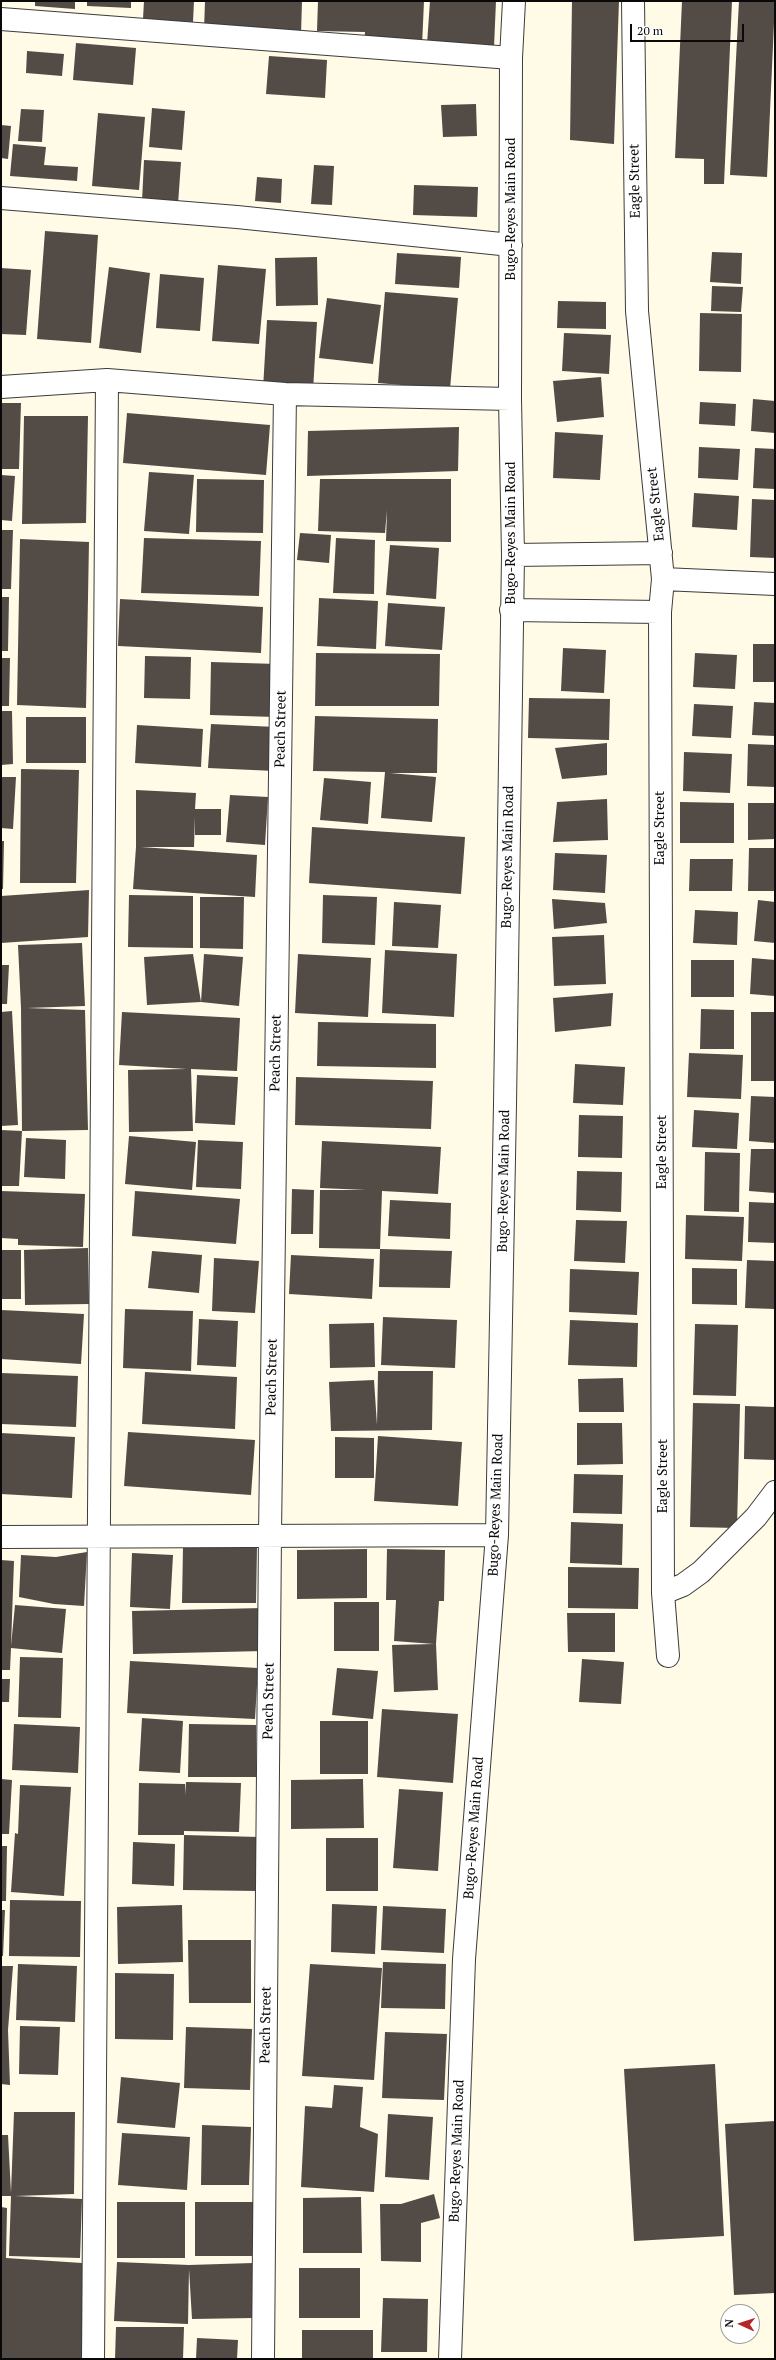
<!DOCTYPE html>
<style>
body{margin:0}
#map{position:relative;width:776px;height:2360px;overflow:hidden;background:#fffbe6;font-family:"PT Serif",serif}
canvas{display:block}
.frame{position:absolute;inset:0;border:2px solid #090909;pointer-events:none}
.north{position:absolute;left:720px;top:2304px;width:40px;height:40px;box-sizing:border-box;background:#fff;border:1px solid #9d9d9d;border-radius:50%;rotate:273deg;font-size:11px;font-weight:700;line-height:16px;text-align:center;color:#090909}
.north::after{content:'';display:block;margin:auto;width:14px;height:18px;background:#b62527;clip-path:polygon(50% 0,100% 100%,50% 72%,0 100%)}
.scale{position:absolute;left:630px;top:24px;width:114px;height:18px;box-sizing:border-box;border:2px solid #090909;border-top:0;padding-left:5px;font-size:12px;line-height:14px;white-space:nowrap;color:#090909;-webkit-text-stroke:3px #fff;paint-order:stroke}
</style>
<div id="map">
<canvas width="776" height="2360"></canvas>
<div class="frame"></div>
<div class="north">N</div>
<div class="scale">20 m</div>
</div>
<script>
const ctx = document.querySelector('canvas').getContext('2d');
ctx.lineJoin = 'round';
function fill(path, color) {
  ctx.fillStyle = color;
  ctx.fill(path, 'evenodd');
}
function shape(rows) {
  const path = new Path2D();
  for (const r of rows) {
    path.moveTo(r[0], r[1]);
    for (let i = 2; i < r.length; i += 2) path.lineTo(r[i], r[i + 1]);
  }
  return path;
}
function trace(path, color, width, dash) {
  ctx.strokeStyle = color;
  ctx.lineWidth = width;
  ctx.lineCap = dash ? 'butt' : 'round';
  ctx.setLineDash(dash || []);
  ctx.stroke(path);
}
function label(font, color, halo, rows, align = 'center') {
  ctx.font = font + ' "PT Serif",serif';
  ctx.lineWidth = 4;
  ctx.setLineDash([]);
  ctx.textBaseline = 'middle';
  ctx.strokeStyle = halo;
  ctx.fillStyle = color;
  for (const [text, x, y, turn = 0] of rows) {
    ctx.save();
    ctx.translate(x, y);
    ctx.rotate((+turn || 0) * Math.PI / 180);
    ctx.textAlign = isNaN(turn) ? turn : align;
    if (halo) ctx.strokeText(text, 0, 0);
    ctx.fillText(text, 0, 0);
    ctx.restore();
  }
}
const building = shape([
 [35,1,75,1,75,9,35,6],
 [87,1,131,1,131,8,87,6],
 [144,1,194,1,193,22,143,19],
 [205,1,302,1,301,34,204,30],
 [318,1,424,1,422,46,364,43,365,32,317,31],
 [430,1,496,1,494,47,427,44],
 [572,1,619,1,614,144,570,140],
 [682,1,732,1,724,184,704,184,704,159,675,158],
 [739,1,775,1,767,177,730,175],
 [76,43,136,48,133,85,73,80],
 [27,51,64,54,62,76,26,73],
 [269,56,327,60,325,98,266,94],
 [476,104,477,136,443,137,441,105],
 [152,108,185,111,182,150,149,147],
 [21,109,44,110,42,142,18,141],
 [98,113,145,117,139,190,92,186],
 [1,125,11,126,8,159,1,158],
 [13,144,46,147,44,165,78,167,77,181,10,176],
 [144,160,181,162,178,204,142,202],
 [314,165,334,166,332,205,311,204],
 [257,177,282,179,281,203,255,201],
 [414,185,478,187,477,217,413,215],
 [45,231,98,235,91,343,37,339],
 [712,252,742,253,741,284,710,282],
 [397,253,461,257,459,288,395,284],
 [317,257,318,305,276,306,275,258],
 [218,265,266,269,259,344,212,341],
 [109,267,150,273,141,353,99,348],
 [1,268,31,270,26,335,1,334],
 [160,274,204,278,200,331,156,328],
 [712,286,743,287,741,312,711,311],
 [385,292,458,298,450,389,378,383],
 [327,298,381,305,373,364,319,358],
 [558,301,606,302,606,329,557,328],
 [700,313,742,314,741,372,699,371],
 [267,320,317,322,313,391,263,389],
 [564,333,611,335,609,374,562,371],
 [601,377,604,417,557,422,553,381],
 [753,399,775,401,775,433,751,431],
 [700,402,736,404,735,426,699,424],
 [1,403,21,403,19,469,1,469],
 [127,413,270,425,266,475,123,463],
 [24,416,88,416,86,523,22,524],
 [459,427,458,471,307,476,308,431],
 [555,432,603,435,600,480,553,478],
 [699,447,740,449,738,480,698,478],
 [755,448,775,449,775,489,753,488],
 [149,472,194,475,189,534,144,531],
 [1,475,15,476,12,521,1,520],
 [197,479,264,480,263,533,196,532],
 [320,479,451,479,451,542,386,541,387,510,385,533,318,531],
 [694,493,739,496,737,530,692,527],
 [752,499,775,500,775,558,750,557],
 [1,530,13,530,11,589,1,589],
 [300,533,331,535,329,563,297,560],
 [144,538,261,541,259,596,141,593],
 [336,538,375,540,374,594,333,593],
 [20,539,89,542,86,708,17,705],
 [390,545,439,548,436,599,386,595],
 [1,597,9,597,8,651,1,651],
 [319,598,378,601,376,649,317,646],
 [120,599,263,607,261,653,118,646],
 [388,603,445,607,442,650,385,646],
 [753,644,775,644,775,682,753,682],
 [563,648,606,650,604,693,561,691],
 [316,653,440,654,439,706,315,706],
 [695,653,737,655,735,689,693,687],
 [145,656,191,657,190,699,144,698],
 [1,658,10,658,9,706,1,706],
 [211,662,277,664,275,717,210,715],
 [529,698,610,699,609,740,528,738],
 [754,702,775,703,775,736,752,735],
 [694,704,733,706,731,738,692,736],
 [1,711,12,711,13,764,1,765],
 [315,716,438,719,437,773,390,773,436,777,432,822,381,818,385,772,313,771],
 [26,717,86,717,86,763,26,763],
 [211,724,276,727,275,771,208,768],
 [137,725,203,729,201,767,135,763],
 [607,743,607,775,562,779,555,748],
 [748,744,775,745,775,787,747,786],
 [684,752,732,754,730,793,683,791],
 [21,769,79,770,76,883,20,883],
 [1,777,16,777,13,829,1,828],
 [324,778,371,782,368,824,320,820],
 [136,790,196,793,195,809,221,809,221,835,195,835,195,816,194,847,141,847,257,855,255,897,133,889,136,847],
 [230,795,268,797,265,845,226,842],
 [607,799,608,840,553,842,557,802],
 [680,802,734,803,734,843,680,843],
 [748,803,775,803,775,839,748,840],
 [312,827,465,837,461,894,309,883],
 [1,841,4,841,3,889,1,889],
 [749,848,775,848,775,891,748,891],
 [555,853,607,855,605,893,553,890],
 [690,859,733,859,732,891,689,891],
 [89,890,88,937,1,943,1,896],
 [129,895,193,896,193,948,128,947],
 [323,895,377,897,375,945,322,943],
 [200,897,244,897,243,949,200,948],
 [552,899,605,903,607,923,554,929],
 [758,900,775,902,775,943,754,941],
 [394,902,441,905,438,948,392,946],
 [695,910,738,912,737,945,693,943],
 [604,935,606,984,554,986,552,937],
 [82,943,85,1006,27,1008,85,1010,88,1130,22,1131,21,1008,18,945],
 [385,950,457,954,454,1017,382,1013],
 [193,954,201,1002,147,1005,144,957],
 [204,954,243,957,239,1006,201,1002],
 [298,954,371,958,368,1017,295,1013],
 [752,958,775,960,775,996,750,994],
 [691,960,734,960,734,997,691,997],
 [1,965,9,965,7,1004,1,1004],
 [613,993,611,1026,555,1032,553,998],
 [701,1009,734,1010,734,1049,700,1049],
 [12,1011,18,1125,1,1126,1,1012],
 [122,1012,240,1018,237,1071,191,1069,193,1131,129,1132,128,1070,187,1069,119,1065],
 [751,1012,775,1012,775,1081,751,1081],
 [318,1022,436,1024,436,1068,317,1066],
 [689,1053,743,1055,741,1099,687,1097],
 [575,1064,625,1067,623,1105,573,1103],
 [197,1075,238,1077,235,1125,195,1123],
 [296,1077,433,1081,431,1129,295,1125],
 [751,1096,775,1097,775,1143,749,1141],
 [694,1110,739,1113,737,1149,692,1147],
 [579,1115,623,1116,622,1158,578,1157],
 [1,1130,22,1131,19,1186,1,1186],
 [129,1136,196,1142,192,1190,125,1184],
 [26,1138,66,1140,65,1179,24,1177],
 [198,1140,243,1142,241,1189,196,1187],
 [322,1141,441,1147,438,1194,382,1191,380,1249,319,1248,320,1190,366,1190,320,1188],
 [751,1149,775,1149,775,1193,749,1191],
 [705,1152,740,1153,739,1212,704,1211],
 [577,1171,622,1172,621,1212,576,1210],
 [292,1189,314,1190,313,1234,291,1234],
 [1,1191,85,1194,83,1247,18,1245,18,1239,1,1238],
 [135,1191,240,1199,236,1244,132,1236],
 [390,1200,451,1203,450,1239,388,1236],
 [749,1202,775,1203,775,1243,748,1242],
 [686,1215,744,1217,742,1261,685,1259],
 [576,1220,627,1221,625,1263,574,1261],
 [88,1248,89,1304,25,1305,24,1250],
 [380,1249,452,1251,450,1288,379,1287],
 [1,1250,21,1250,21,1299,1,1299],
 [152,1251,202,1255,199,1293,148,1288],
 [291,1255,374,1259,372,1299,289,1294],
 [214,1258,259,1261,255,1313,212,1311],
 [747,1260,775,1261,775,1309,745,1308],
 [692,1268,737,1269,737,1305,692,1304],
 [570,1269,639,1272,637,1315,569,1312],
 [125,1309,193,1311,191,1371,123,1368],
 [1,1310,84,1314,81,1364,1,1359],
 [383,1317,457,1320,455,1368,381,1365],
 [199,1319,238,1321,236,1367,197,1365],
 [570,1320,638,1323,637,1367,568,1365],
 [374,1323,375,1367,330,1368,329,1324],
 [695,1324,738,1325,736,1396,693,1395],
 [378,1371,433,1371,432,1430,331,1431,329,1382,374,1380,377,1425],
 [145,1372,237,1377,235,1429,142,1424],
 [1,1373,78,1376,76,1427,1,1424],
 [623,1378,624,1412,579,1412,578,1379],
 [693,1403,740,1404,737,1528,690,1527],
 [745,1406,775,1407,775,1460,744,1459],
 [577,1423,622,1423,623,1464,577,1465],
 [128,1432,255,1440,251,1495,124,1486],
 [1,1433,75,1437,72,1498,1,1494],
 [378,1436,462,1442,458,1506,374,1501],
 [335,1437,374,1438,374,1478,335,1478],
 [574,1474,623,1475,622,1514,573,1513],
 [571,1522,623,1524,622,1565,570,1563],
 [183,1547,257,1547,256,1603,182,1603],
 [367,1549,367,1598,297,1599,297,1550],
 [387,1549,445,1550,444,1601,439,1601,436,1644,438,1690,394,1692,392,1645,434,1644,394,1641,396,1600,386,1600],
 [87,1552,84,1606,54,1604,19,1597,21,1555,56,1557],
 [132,1553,173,1555,170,1609,130,1607],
 [1,1560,14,1561,11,1646,15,1605,66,1609,62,1653,11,1648,10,1670,1,1670],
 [568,1567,639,1568,638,1609,568,1608],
 [334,1602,379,1602,379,1651,334,1651],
 [263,1608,264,1651,133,1654,132,1611],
 [567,1613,615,1613,615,1652,568,1652],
 [20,1657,63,1658,61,1718,18,1717],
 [582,1659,624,1662,621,1704,579,1702],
 [130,1661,258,1668,255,1719,127,1713],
 [337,1668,378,1671,373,1719,332,1715],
 [1,1679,10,1679,9,1702,1,1702],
 [382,1709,458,1714,453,1783,377,1777],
 [142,1718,183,1721,180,1773,139,1771],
 [320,1721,368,1721,368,1774,320,1774],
 [14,1724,80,1727,78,1773,12,1770],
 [189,1724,256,1725,256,1777,188,1777],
 [1,1779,12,1780,9,1834,1,1834],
 [363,1779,364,1828,291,1829,291,1780],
 [186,1782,241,1783,239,1832,184,1831,184,1835,259,1837,258,1891,183,1890,184,1835,138,1835,139,1783,185,1784,185,1795],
 [20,1785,71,1787,64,1896,11,1892,15,1833,18,1834],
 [399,1789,443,1792,438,1871,393,1868],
 [326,1838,378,1838,378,1891,326,1891],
 [133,1842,175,1844,174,1886,132,1884],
 [1,1846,7,1846,6,1901,1,1901],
 [10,1900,81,1901,80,1957,9,1956],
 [332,1904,377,1906,375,1954,331,1952],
 [182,1905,183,1962,118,1964,117,1907],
 [383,1906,446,1909,444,1953,381,1950],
 [1,1910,5,1910,3,1956,1,1956],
 [188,1940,251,1940,251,2003,189,2003],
 [383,1962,446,1964,445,2009,381,2008],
 [18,1964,77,1966,75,2022,16,2020],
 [310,1964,382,1968,374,2080,302,2076],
 [1,1966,13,1966,8,2030,10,2085,1,2084,1,2029,5,2029,1,2029],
 [115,1973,174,1974,173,2040,115,2039],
 [20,2026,60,2027,58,2075,19,2074],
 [186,2027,252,2029,250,2090,184,2088],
 [385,2032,447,2034,444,2100,382,2098],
 [715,2064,724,2236,634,2241,624,2069],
 [121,2077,180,2083,175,2128,117,2123],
 [334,2085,363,2087,360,2127,378,2134,374,2192,301,2187,305,2106,332,2108],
 [14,2112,75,2112,74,2194,15,2196,82,2199,80,2258,9,2256,11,2196,1,2196,1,2135,8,2135,11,2193],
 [388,2114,433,2117,429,2180,385,2177],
 [775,2121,775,2293,734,2295,725,2124],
 [202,2125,251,2127,249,2185,201,2185],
 [122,2133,190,2137,187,2190,118,2185],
 [434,2194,440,2218,421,2223,421,2262,381,2261,380,2204,401,2204],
 [361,2197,362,2253,303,2253,303,2198],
 [117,2202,185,2202,185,2258,117,2258],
 [195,2202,257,2202,257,2256,195,2256],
 [1,2207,7,2208,6,2258,82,2263,82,2359,1,2359],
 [117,2262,189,2265,253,2263,253,2318,192,2319,189,2269,188,2324,114,2321],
 [299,2268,360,2268,360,2318,299,2318],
 [383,2298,428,2299,427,2352,381,2352],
 [116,2327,184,2327,183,2359,115,2359],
 [302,2330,373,2330,373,2359,302,2359],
 [197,2338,238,2340,237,2359,196,2359]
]);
const minor = shape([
 [633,1,637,311,663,579,660,612,663,1593,668,1656],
 [1,19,511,58],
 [1,198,237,217,511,245],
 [1,387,107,380,285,394,510,399],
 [513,555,661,553],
 [663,579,775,584],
 [511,610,660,612],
 [1,1537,497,1535],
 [663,1593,683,1585,701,1572,756,1517,775,1492],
 [93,2359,107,380],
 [263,2359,270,1534,285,394],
 [450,2359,464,1959,497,1535,505,1104,513,555,510,399,511,58,514,1]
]);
const streetNames = [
 ["Eagle Street",635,181,-91],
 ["Bugo-Reyes Main Road",511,209,-90],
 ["Eagle Street",656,504,-96],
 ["Bugo-Reyes Main Road",511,533,-90],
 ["Peach Street",281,729,-89],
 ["Eagle Street",660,828,-90],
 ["Bugo-Reyes Main Road",508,857,-89],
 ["Peach Street",276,1053,-89],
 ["Eagle Street",662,1152,-90],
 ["Bugo-Reyes Main Road",504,1181,-89],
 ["Peach Street",272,1377,-89],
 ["Eagle Street",663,1476,-90],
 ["Bugo-Reyes Main Road",496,1505,-88],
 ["Peach Street",269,1701,-89],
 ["Bugo-Reyes Main Road",474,1828,-86],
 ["Peach Street",266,2025,-89],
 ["Bugo-Reyes Main Road",457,2151,-88]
];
fill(building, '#524b46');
trace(minor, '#3c3c3c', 24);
trace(minor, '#fff', 22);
label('14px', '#090909', '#fff', streetNames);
</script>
